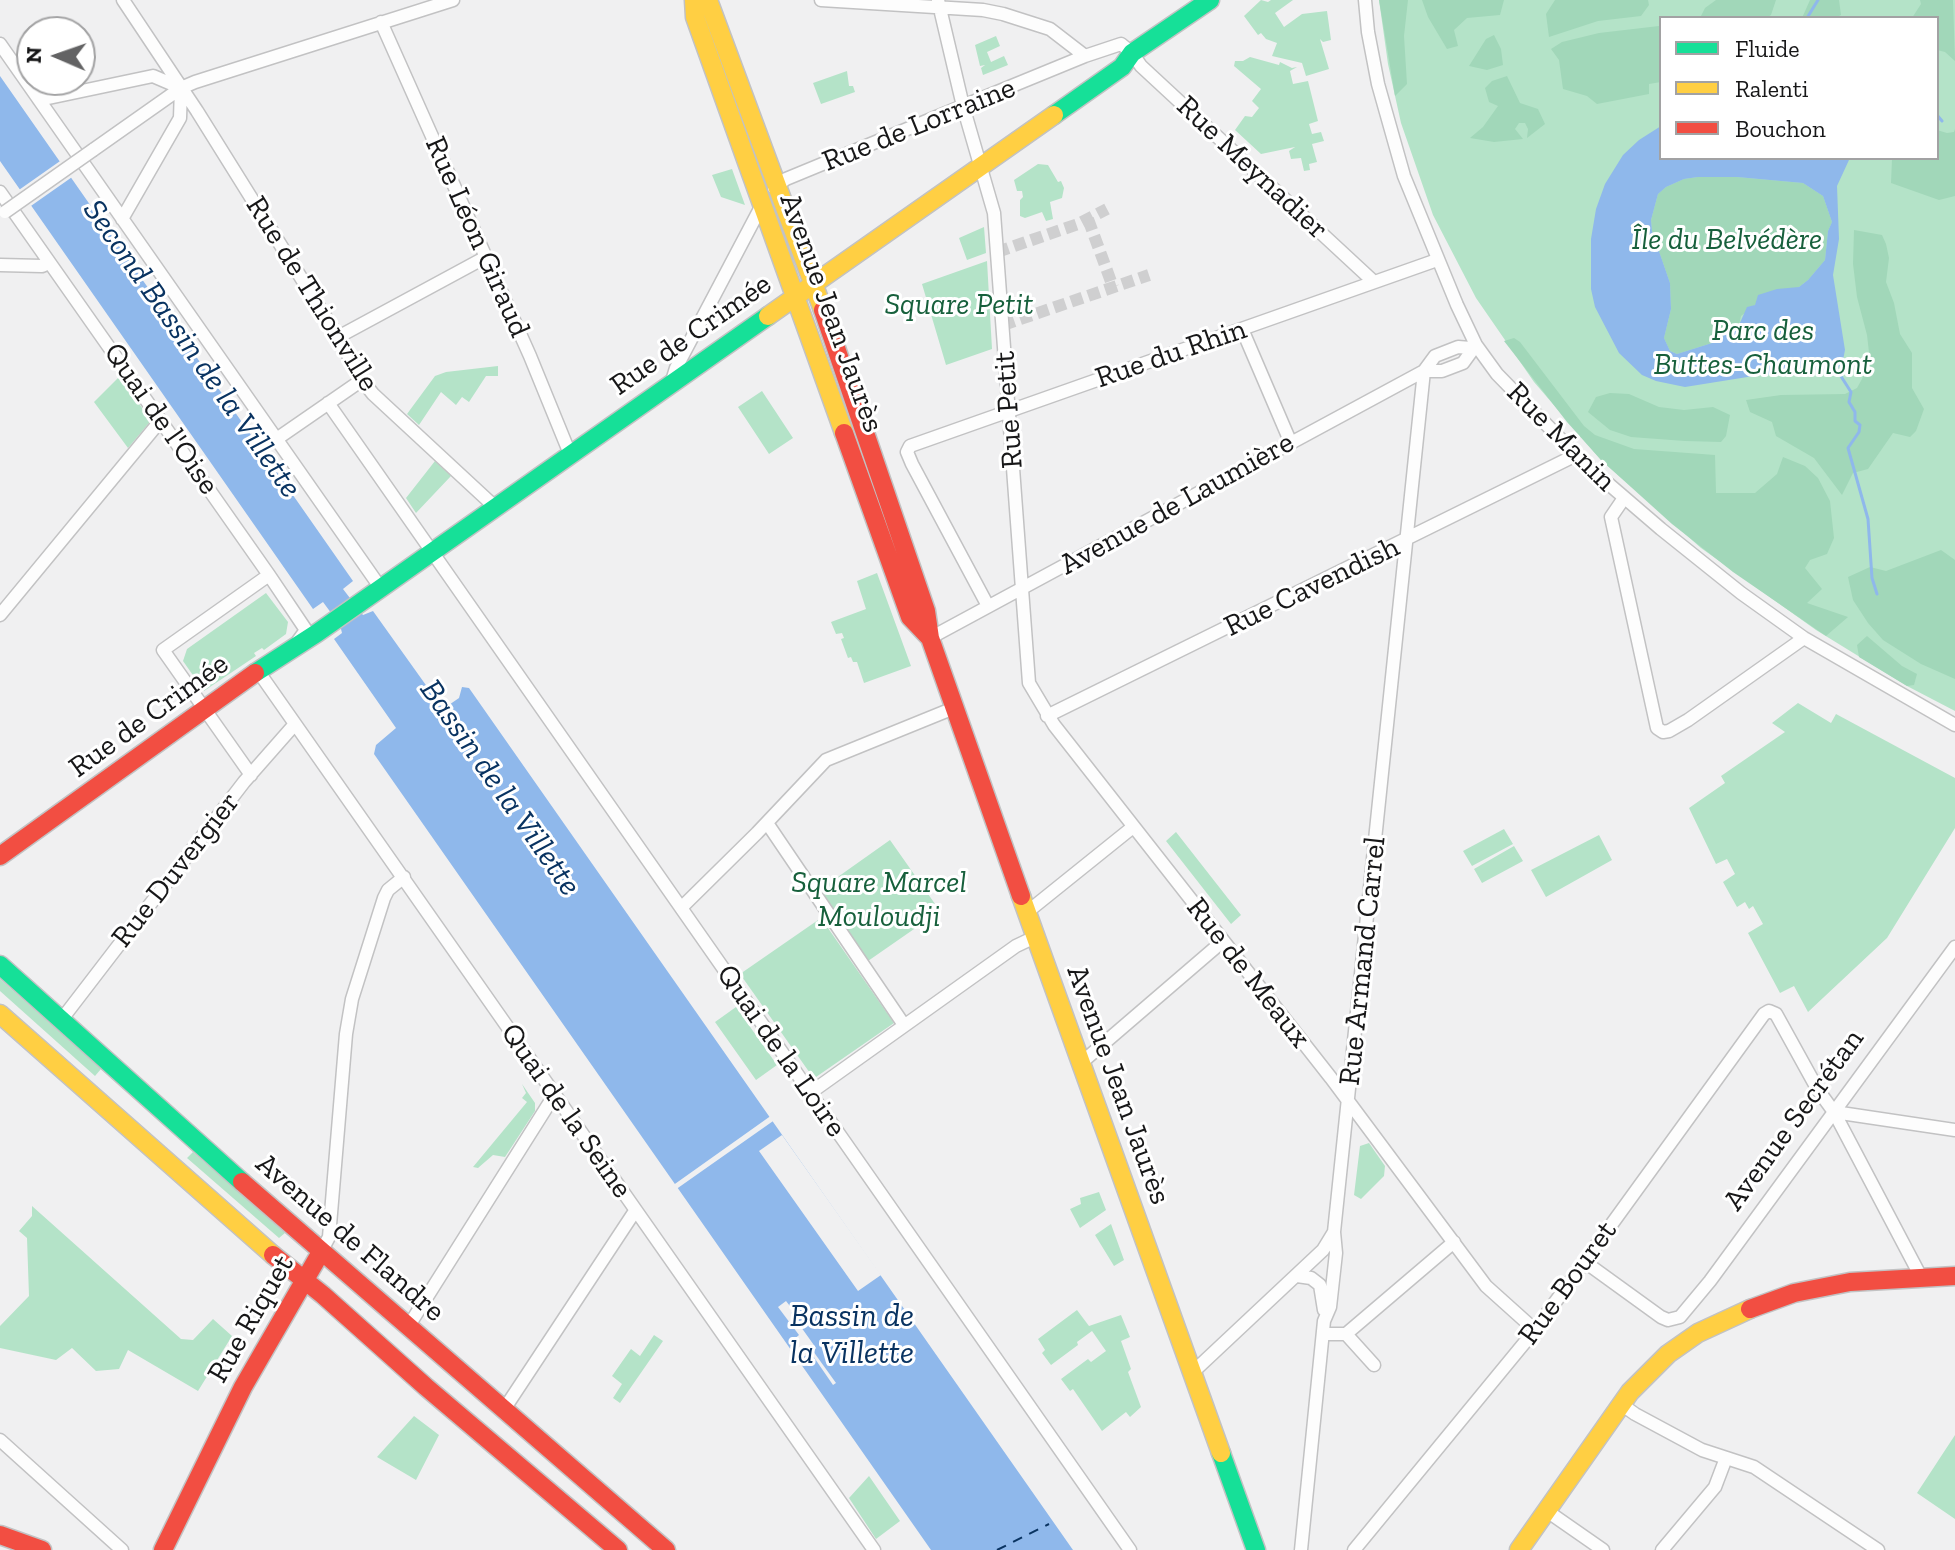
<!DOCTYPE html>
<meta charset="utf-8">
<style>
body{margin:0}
#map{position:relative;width:1955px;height:1550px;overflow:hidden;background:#f0f0f1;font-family:"Zilla Slab",serif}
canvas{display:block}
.legend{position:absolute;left:1659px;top:16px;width:280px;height:144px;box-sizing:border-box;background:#fff;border:2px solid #a2a2a3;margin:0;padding:10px 14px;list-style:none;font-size:24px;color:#171718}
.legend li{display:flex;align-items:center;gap:16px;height:40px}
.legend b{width:40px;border:2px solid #a2a2a3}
.north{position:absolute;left:16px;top:16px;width:80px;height:80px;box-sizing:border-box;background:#fff;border:2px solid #a2a2a3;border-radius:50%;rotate:272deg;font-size:22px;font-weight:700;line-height:32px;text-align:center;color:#171718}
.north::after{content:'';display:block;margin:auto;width:28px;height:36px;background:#636364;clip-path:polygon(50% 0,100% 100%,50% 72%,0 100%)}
</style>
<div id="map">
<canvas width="1955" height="1550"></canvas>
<ul class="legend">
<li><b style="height:10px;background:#16e098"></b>Fluide</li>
<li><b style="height:10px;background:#ffcf43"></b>Ralenti</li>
<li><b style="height:10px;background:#f24e42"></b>Bouchon</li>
</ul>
<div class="north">N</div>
</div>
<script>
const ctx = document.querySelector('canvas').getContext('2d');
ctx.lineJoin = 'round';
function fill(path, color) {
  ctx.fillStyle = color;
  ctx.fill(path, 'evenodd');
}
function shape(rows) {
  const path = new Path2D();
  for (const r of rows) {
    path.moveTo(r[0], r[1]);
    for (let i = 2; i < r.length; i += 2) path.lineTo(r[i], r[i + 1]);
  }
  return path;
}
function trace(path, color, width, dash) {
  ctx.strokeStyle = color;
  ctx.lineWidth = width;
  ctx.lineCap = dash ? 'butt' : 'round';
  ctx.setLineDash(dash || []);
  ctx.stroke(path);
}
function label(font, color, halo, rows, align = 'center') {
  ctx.font = font + ' "Zilla Slab",serif';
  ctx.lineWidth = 6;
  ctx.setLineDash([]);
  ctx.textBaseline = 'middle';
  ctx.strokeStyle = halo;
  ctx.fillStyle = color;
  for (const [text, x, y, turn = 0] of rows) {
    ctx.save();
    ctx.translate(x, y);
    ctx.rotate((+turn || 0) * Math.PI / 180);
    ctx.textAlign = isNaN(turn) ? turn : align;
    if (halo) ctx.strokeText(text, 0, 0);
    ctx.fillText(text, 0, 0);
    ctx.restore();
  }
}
const green = shape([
 [1261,0,1268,2,1271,0,1293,0,1275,13,1284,27,1302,14,1327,11,1331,40,1323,42,1320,39,1329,69,1306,76,1302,63,1272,56,1277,43,1266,39,1261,33,1258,35,1244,16],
 [1379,0,1955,0,1955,711,1907,686,1816,630,1701,548,1601,460,1534,382,1476,298,1433,215,1401,123,1388,64],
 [1661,18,1937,18,1937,158,1661,158],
 [996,36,1000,46,987,52,991,62,1004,56,1008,65,983,75,981,68,985,65,980,66,975,45],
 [1250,57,1279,65,1280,62,1292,68,1297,67,1290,71,1293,84,1308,81,1318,121,1309,124,1312,134,1321,132,1324,141,1312,144,1317,162,1309,164,1310,170,1304,171,1301,158,1291,159,1289,151,1295,147,1261,154,1235,130,1245,116,1252,117,1259,108,1252,101,1261,89,1234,66,1235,61,1243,61],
 [847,71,849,86,853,86,855,92,821,104,813,83],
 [1038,164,1048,165,1058,182,1061,181,1064,188,1062,198,1050,202,1053,219,1046,221,1042,212,1025,218,1020,216,1020,200,1023,197,1022,191,1017,191,1014,180],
 [732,169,745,205,721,197,712,175],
 [984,227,986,253,967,260,959,238],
 [987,261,992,349,946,365,922,284],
 [498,366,498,376,486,376,469,402,462,397,456,405,441,392,419,425,407,414,435,376,446,372],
 [120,376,149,418,149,423,128,448,94,402],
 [762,391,793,438,769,454,738,407],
 [435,461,451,476,416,513,406,498],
 [877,573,911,666,864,683,857,662,853,662,851,657,848,658,841,639,844,638,842,633,836,634,831,622,866,609,857,581],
 [266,593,288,622,286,634,264,650,262,648,254,653,256,656,204,691,183,661,187,649],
 [1798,703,1831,723,1836,714,1955,778,1955,828,1887,938,1808,1012,1794,986,1780,993,1748,933,1763,924,1753,906,1749,909,1745,902,1737,907,1723,882,1735,874,1727,859,1716,864,1689,808,1725,783,1721,776,1785,732,1772,723],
 [1504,829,1513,844,1472,866,1463,851],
 [1176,832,1241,915,1231,924,1166,841],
 [1599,835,1612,860,1546,897,1531,870],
 [890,840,940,911,868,961,818,891],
 [1514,846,1523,861,1482,883,1474,869],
 [821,918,894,1023,816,1077,812,1076,740,974],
 [0,979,101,1069,95,1076,0,991],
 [736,1007,777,1065,756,1080,715,1022],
 [522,1084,535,1103,535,1111,505,1157,493,1155,478,1168,473,1167,527,1102,522,1098,526,1093],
 [1369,1143,1385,1166,1384,1176,1361,1199,1354,1195,1360,1146],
 [193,1152,285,1233,279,1238,187,1158],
 [1099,1192,1106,1210,1080,1228,1070,1209,1081,1204,1080,1198],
 [32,1206,181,1339,193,1340,213,1319,232,1336,198,1391,128,1350,119,1369,96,1371,72,1348,56,1360,0,1348,0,1326,29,1296,27,1238,19,1231,32,1216],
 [1111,1224,1124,1260,1114,1266,1095,1235],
 [1077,1310,1089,1326,1121,1315,1130,1337,1121,1341,1131,1369,1128,1372,1141,1407,1130,1417,1126,1412,1102,1431,1073,1389,1070,1391,1061,1379,1088,1359,1091,1362,1106,1351,1092,1331,1077,1342,1078,1345,1051,1365,1042,1353,1045,1350,1038,1339],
 [654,1335,663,1341,620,1403,613,1398,622,1384,612,1376,631,1349,640,1356],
 [414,1416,439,1435,416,1480,377,1457],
 [1955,1435,1955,1519,1917,1493],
 [869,1476,900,1521,876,1539,849,1498]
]);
const forest = shape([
 [1379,0,1408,0,1404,36,1407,84,1395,96],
 [1422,0,1504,0,1500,15,1467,18,1454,30,1458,46,1447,49,1428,17],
 [1555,0,1648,0,1649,5,1641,16,1598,21,1549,37,1546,14],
 [1716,0,1776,0,1771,15,1766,18,1700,18,1705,8],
 [1810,0,1839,0,1841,15,1835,18,1802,18],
 [1920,0,1953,0,1955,61,1945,52,1937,50,1937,18,1912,18,1921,4],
 [1659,26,1661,82,1649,84,1649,94,1597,104,1587,96,1563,89,1559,60,1551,49,1562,42,1599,33],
 [1494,35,1501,49,1503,65,1487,70,1469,66,1486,39],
 [1507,76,1520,103,1538,109,1545,124,1527,138,1528,129,1525,123,1519,123,1515,129,1523,139,1494,142,1470,138,1483,127,1498,106,1489,102,1485,88,1492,81],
 [1955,129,1955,196,1939,200,1891,183,1892,159,1937,158,1937,130,1947,133,1954,132],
 [1698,177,1737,177,1803,183,1823,196,1832,222,1828,231,1825,260,1808,280,1799,287,1755,305,1741,316,1739,325,1712,343,1677,354,1670,351,1664,338,1671,309,1670,283,1652,231,1651,220,1658,194,1666,187,1684,179],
 [1854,230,1882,235,1886,244,1889,258,1886,282,1894,303,1900,334,1912,353,1912,388,1924,409,1916,431,1910,437,1893,433,1868,469,1853,473,1842,495,1814,458,1776,436,1772,422,1750,412,1746,400,1781,395,1845,394,1857,388,1862,379,1870,361,1867,335,1857,297,1853,264],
 [1514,338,1520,342,1584,426,1595,435,1634,449,1715,455,1716,493,1755,493,1777,474,1783,457,1805,466,1818,478,1830,501,1834,538,1827,554,1810,560,1805,568,1822,589,1807,603,1848,617,1826,636,1733,572,1672,524,1601,460,1567,422,1504,341],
 [1610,393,1629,394,1659,407,1684,410,1713,407,1730,415,1726,436,1721,442,1685,441,1631,437,1610,430,1588,412,1596,397],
 [1941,550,1955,560,1955,679,1921,664,1883,640,1868,623,1853,600,1848,577,1870,567,1886,571],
 [1867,636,1902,666,1917,674,1914,685,1907,686,1859,657,1857,645]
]);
const water = shape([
 [0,76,353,581,343,589,363,615,373,611,443,709,459,698,462,687,469,688,1073,1550,931,1550,374,754,376,745,396,728,334,639,342,633,340,625,323,602,313,609,0,161],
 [1661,126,1661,158,1853,158,1849,160,1837,186,1839,239,1833,275,1845,350,1843,360,1837,370,1760,375,1685,387,1656,381,1642,375,1619,353,1595,307,1591,289,1591,239,1596,209,1605,184,1623,155,1639,140],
 [1698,177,1737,177,1803,183,1823,196,1832,222,1828,231,1825,260,1808,280,1799,287,1777,289,1758,295,1755,305,1747,307,1739,325,1712,343,1677,354,1670,351,1664,338,1671,309,1670,283,1652,231,1651,220,1658,194,1666,187,1684,179]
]);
const pier = shape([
 [63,159,75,175,28,208,16,192],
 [772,1115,776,1119,675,1190,672,1186],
 [782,1135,881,1275,858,1291,759,1151],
 [786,1301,793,1310,791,1313,816,1348,813,1351,836,1383,833,1385,811,1353,803,1357,792,1341,799,1335,778,1307]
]);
const stream = shape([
 [1807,18,1818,0],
 [1937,115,1942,121],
 [1837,370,1851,392,1849,402,1855,412,1855,421,1860,425,1859,432,1848,448,1868,519,1872,578,1877,594]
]);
const ferry = shape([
 [997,1550,1049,1524]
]);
const streetTunnel = shape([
 [1088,219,1113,287],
 [997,252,1078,224,1107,209],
 [1003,325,1149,275]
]);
const street = shape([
 [123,0,197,111,338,337,362,380,373,394,495,507],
 [821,0,983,10,1003,14,1050,29,1085,56],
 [938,0,963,106,994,213,1029,683,1054,725,1331,1078,1486,1286,1535,1330],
 [1365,0,1368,32,1378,84,1404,176,1457,305,1476,345,1497,374,1583,462,1661,529,1741,593,1804,638,1955,725],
 [381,22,530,356,570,454],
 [0,44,380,587],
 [39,100,153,76,181,88],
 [93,150,181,88,195,82,453,0],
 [774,188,786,179,963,106,1085,56,1121,44,1132,53,1141,66,1374,282],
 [0,192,269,575,306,630,298,641],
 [122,219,180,118,181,88],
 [0,265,42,266,49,263],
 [1242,329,1290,441],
 [338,337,486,257],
 [1424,371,1442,371,1463,363,1476,345],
 [672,381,676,368,763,203],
 [328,403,1130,1550],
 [278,438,362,380],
 [1624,498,1611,517,1657,728,1663,732,1669,731,1688,720,1804,638],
 [988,606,912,464,907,452,910,446,1437,260],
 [0,615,161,420],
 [930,638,1424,371,1435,356,1458,347,1471,348],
 [258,671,874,1550],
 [1047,716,1576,455],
 [251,775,163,650,269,575],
 [767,823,904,1025],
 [681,908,757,833,826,760,954,708],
 [1026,913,1133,827],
 [62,1019,244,782,295,724],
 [1081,1063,1223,941],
 [810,1093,1016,946,1035,937],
 [1834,1112,1955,1130],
 [321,1252,329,1237,346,1034,352,999,384,898,388,890,404,877],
 [1585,1262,1661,1317,1668,1320,1680,1317,1710,1281,1955,947],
 [1297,1276,1311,1278,1320,1285,1324,1310],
 [408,1327,555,1094],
 [1323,1334,1346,1334,1454,1242],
 [1346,1334,1374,1365],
 [1193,1372,1323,1250,1334,1232],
 [1621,1404,1635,1414,1702,1450,1754,1467,1878,1550],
 [505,1408,635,1211],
 [0,1440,122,1550],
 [1547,1511,1603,1550],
 [1301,1550,1324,1321,1330,1307,1336,1253,1334,1232,1424,371],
 [1354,1550,1535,1330,1764,1014,1769,1011,1776,1014,1818,1090,1834,1112,1921,1277],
 [1662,1550,1715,1487,1726,1458]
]);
const fast = shape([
 [1054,115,1122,67,1132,53,1210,0],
 [255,673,317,633,768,316],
 [0,965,242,1182],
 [1221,1453,1256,1550]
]);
const slow = shape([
 [694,0,695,17,844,433],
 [708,0,823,310],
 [768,316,1054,115],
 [1021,896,1221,1453],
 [0,1014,273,1255],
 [1519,1550,1630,1392,1668,1354,1698,1333,1750,1309]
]);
const jam = shape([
 [823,310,926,611,930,638,1021,896],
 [844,433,910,617,930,638],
 [0,856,255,673],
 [242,1182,666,1550],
 [273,1255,323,1295,426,1387,618,1550],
 [1750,1309,1794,1293,1850,1282,1955,1276],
 [0,1535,42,1550],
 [163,1550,243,1387,321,1252]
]);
const streetBridge = shape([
 [5,212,93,150]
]);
const streetNames = [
 ["Rue de Lorraine",919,125,-22],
 ["Rue Meynadier",1252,168,43],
 ["Rue Léon Giraud",477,237,66],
 ["Rue de Thionville",312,294,58],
 ["Avenue Jean Jaurès",831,313,70],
 ["Rue de Crimée",691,335,-35],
 ["Rue du Rhin",1171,354,-19],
 ["Rue Petit",1009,410,-94],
 ["Quai de l'Oise",161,419,55],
 ["Rue Manin",1561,437,45],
 ["Avenue de Laumière",1177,504,-29],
 ["Rue Cavendish",1312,587,-26],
 ["Rue de Crimée",149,716,-36],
 ["Rue Duvergier",176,870,-52],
 ["Rue Armand Carrel",1363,961,-84],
 ["Rue de Meaux",1248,973,52],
 ["Quai de la Loire",781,1051,55],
 ["Avenue Jean Jaurès",1118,1085,70],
 ["Quai de la Seine",566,1111,55],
 ["Avenue Secrétan",1794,1120,-54],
 ["Avenue de Flandre",350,1238,41],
 ["Rue Bouret",1568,1283,-54],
 ["Rue Riquet",251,1319,-60]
];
const parkNames = [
 ["Île du Belvédère",1727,240],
 ["Square Petit",959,305],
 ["Parc des",1763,331],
 ["Buttes-Chaumont",1763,365],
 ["Square Marcel",879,883],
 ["Mouloudji",879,917]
];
const waterNames = [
 ["Second Bassin de la Villette",192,349,55],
 ["Bassin de la Villette",500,788,55],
 ["Bassin de",852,1317],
 ["la Villette",852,1354]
];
fill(green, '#b4e3c8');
fill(forest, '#a1d7b9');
fill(water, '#8fb8eb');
fill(pier, '#f0f0f1');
trace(stream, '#8fb8eb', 3);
trace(ferry, '#093361', 2, [10, 8]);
trace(streetTunnel, '#cfcfd0', 12, [12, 6]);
trace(street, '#c2c2c3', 15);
trace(fast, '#c2c2c3', 21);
trace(slow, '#c2c2c3', 21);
trace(jam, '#c2c2c3', 21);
trace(street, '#fdfdfd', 12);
trace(fast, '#16e098', 18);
trace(slow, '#ffcf43', 18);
trace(jam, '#f24e42', 18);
trace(streetBridge, '#c2c2c3', 15, []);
trace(streetBridge, '#fdfdfd', 12);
label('30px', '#171718', '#fff', streetNames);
label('italic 30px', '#17603c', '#fff', parkNames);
label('italic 32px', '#093361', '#fff', waterNames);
</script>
